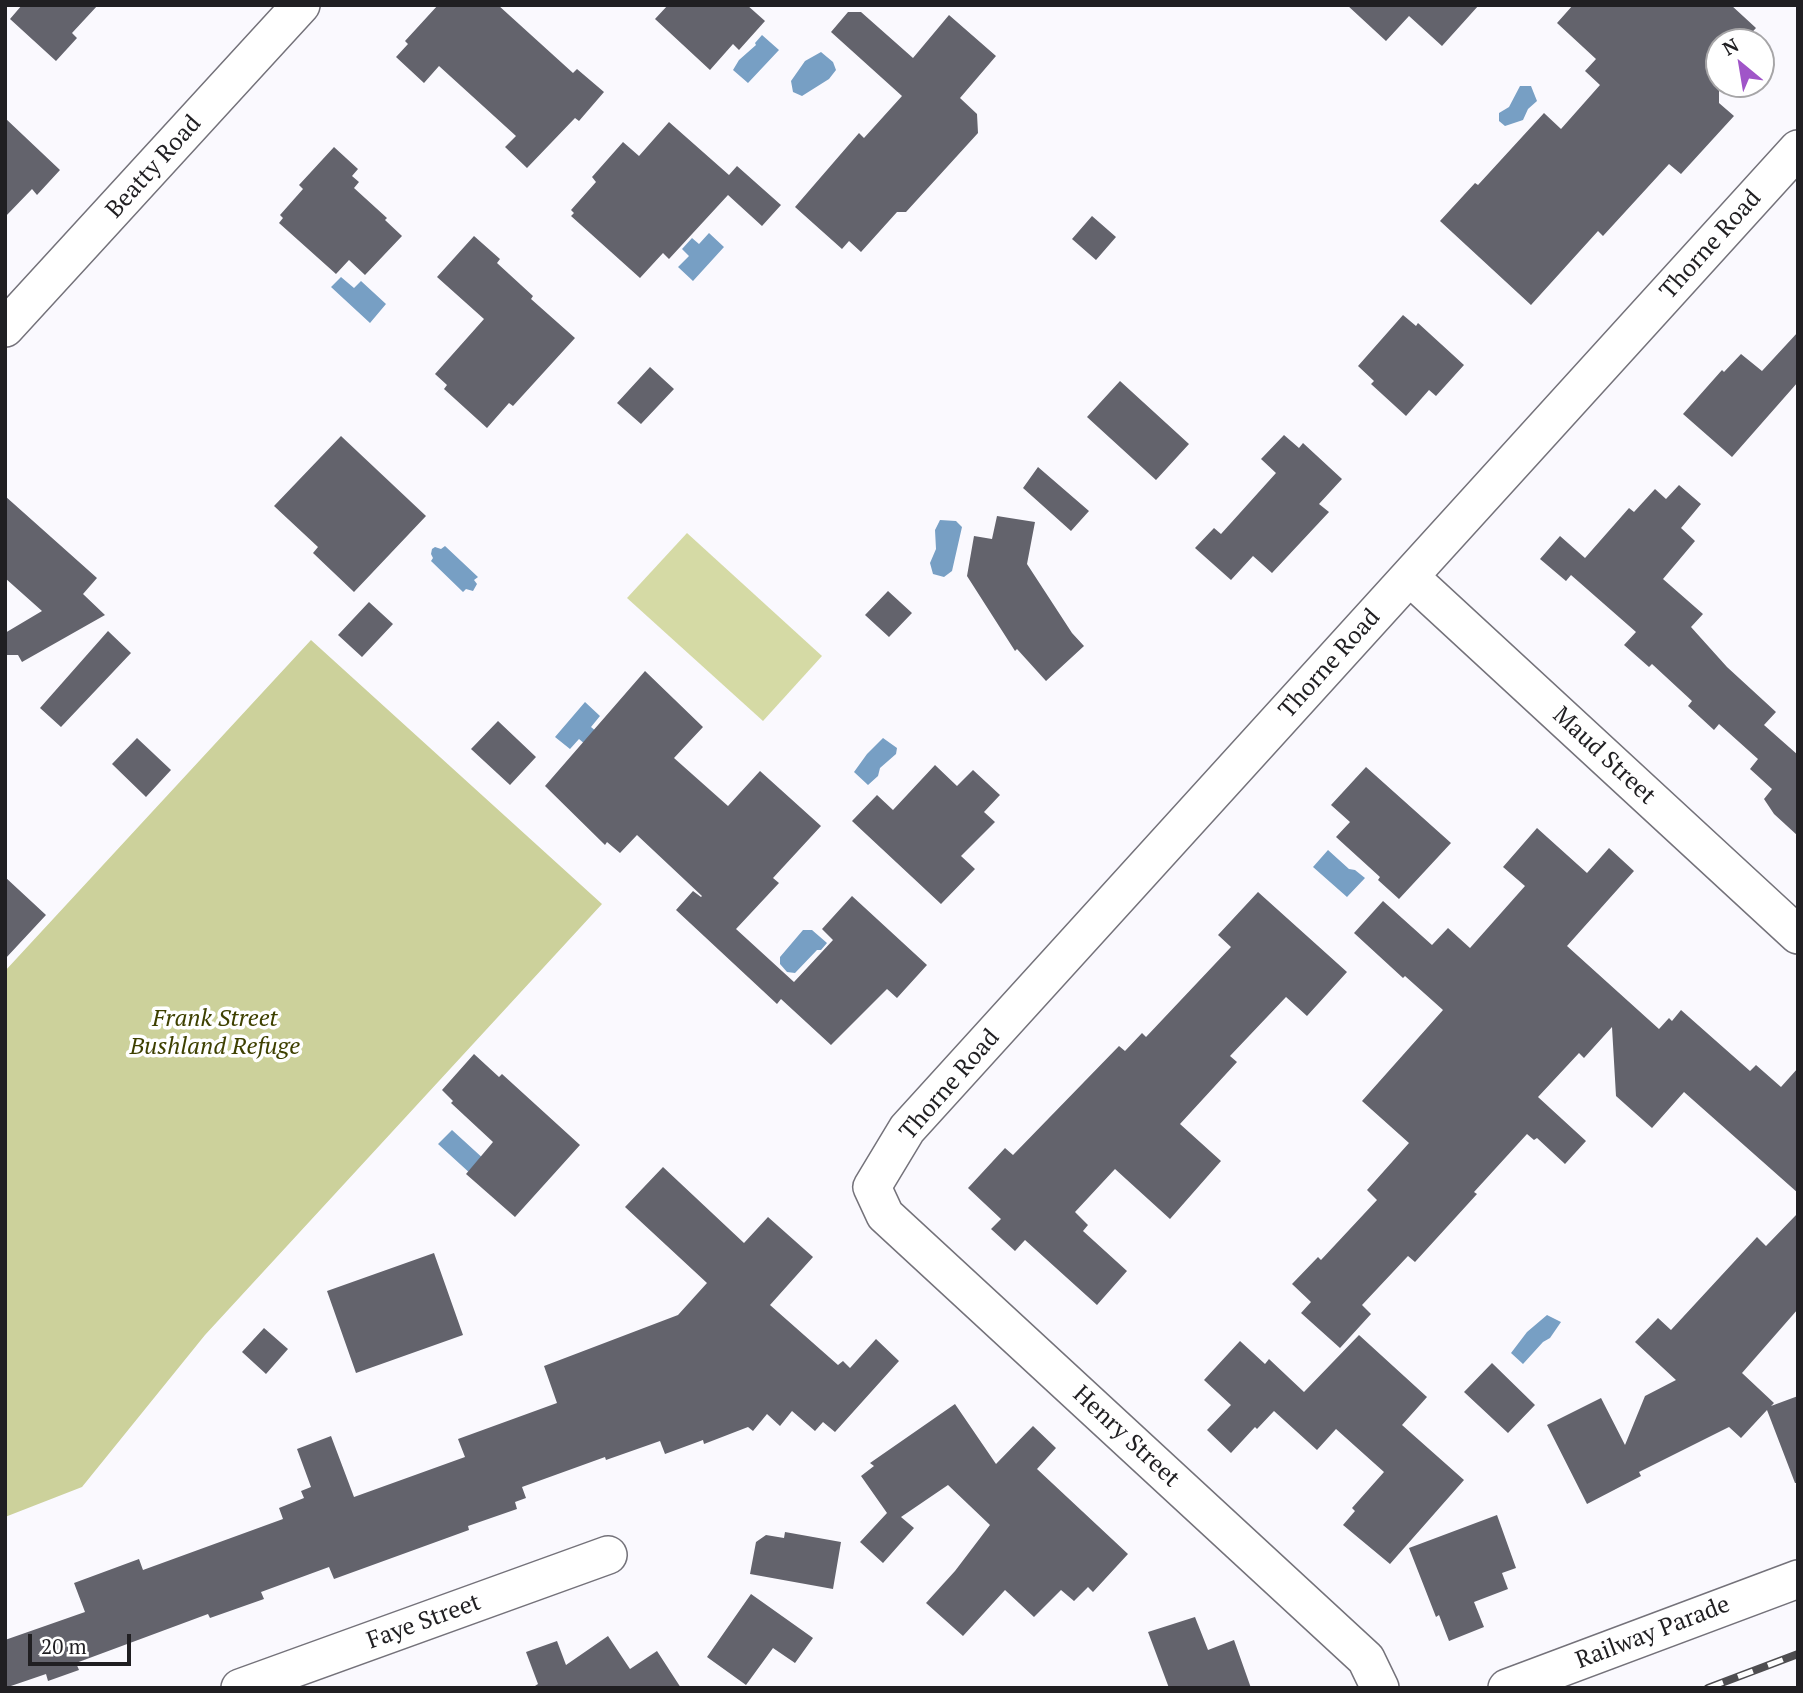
<!DOCTYPE html>
<style>
body{margin:0}
#map{position:relative;width:1803px;height:1693px;overflow:hidden;background:#faf9fe;font-family:"PT Serif",serif}
canvas{display:block}
.frame{position:absolute;inset:0;border:7px solid #201f22;pointer-events:none}
.north{position:absolute;left:1705px;top:28px;width:70px;height:70px;box-sizing:border-box;background:#fff;border:2px solid #a6a5a7;border-radius:50%;rotate:330deg;font-size:19px;font-weight:700;line-height:28px;text-align:center;color:#201f22}
.north::after{content:'';display:block;margin:auto;width:24px;height:32px;background:#a055c8;clip-path:polygon(50% 0,100% 100%,50% 72%,0 100%)}
.scale{position:absolute;left:28px;top:1634px;width:103px;height:32px;box-sizing:border-box;border:4px solid #201f22;border-top:0;padding-left:9px;font-size:21px;line-height:24px;white-space:nowrap;color:#201f22;-webkit-text-stroke:5px #fff;paint-order:stroke}
</style>
<div id="map">
<canvas width="1803" height="1693"></canvas>
<div class="frame"></div>
<div class="north">N</div>
<div class="scale">20 m</div>
</div>
<script>
const ctx = document.querySelector('canvas').getContext('2d');
ctx.lineJoin = 'round';
function fill(path, color) {
  ctx.fillStyle = color;
  ctx.fill(path, 'evenodd');
}
function shape(rows) {
  const path = new Path2D();
  for (const r of rows) {
    path.moveTo(r[0], r[1]);
    for (let i = 2; i < r.length; i += 2) path.lineTo(r[i], r[i + 1]);
  }
  return path;
}
function trace(path, color, width, dash) {
  ctx.strokeStyle = color;
  ctx.lineWidth = width;
  ctx.lineCap = dash ? 'butt' : 'round';
  ctx.setLineDash(dash || []);
  ctx.stroke(path);
}
function label(font, color, halo, rows, align = 'center') {
  ctx.font = font + ' "PT Serif",serif';
  ctx.lineWidth = 7;
  ctx.setLineDash([]);
  ctx.textBaseline = 'middle';
  ctx.strokeStyle = halo;
  ctx.fillStyle = color;
  for (const [text, x, y, turn = 0] of rows) {
    ctx.save();
    ctx.translate(x, y);
    ctx.rotate((+turn || 0) * Math.PI / 180);
    ctx.textAlign = isNaN(turn) ? turn : align;
    if (halo) ctx.strokeText(text, 0, 0);
    ctx.fillText(text, 0, 0);
    ctx.restore();
  }
}
const green = shape([
 [687,533,822,656,763,721,627,598]
]);
const forest = shape([
 [311,640,602,904,205,1335,82,1487,5,1517,5,971]
]);
const water = shape([
 [762,35,779,50,748,83,733,70,739,60,756,45,755,43],
 [821,52,833,62,836,70,829,79,802,96,793,92,791,81,805,61],
 [1520,86,1531,86,1537,101,1528,109,1523,120,1505,126,1499,121,1499,113,1509,107],
 [709,233,724,247,693,281,678,267,689,256,682,249,692,238,699,244],
 [341,277,354,288,361,281,386,304,370,323,331,287],
 [940,520,956,521,962,527,952,571,944,577,933,574,930,563,936,549,935,530],
 [445,546,478,577,474,580,477,584,473,591,466,589,463,592,431,561,433,558,431,554,432,549,435,547,441,549],
 [585,702,600,716,591,727,597,732,586,745,579,739,570,749,555,737],
 [883,738,897,748,896,754,880,768,878,776,868,785,854,772,867,754],
 [1328,850,1349,869,1355,870,1365,878,1347,897,1313,867],
 [803,930,812,930,827,943,821,950,817,950,795,973,787,972,780,964,780,957],
 [452,1130,486,1161,472,1175,438,1144],
 [1547,1315,1561,1322,1550,1338,1543,1342,1523,1364,1511,1353,1527,1332]
]);
const building = shape([
 [22,5,98,5,72,33,77,38,56,61,10,19],
 [438,5,498,5,573,73,577,69,604,92,579,121,575,118,527,168,505,147,516,136,439,66,424,83,396,57,408,44,405,41],
 [668,5,747,5,765,21,739,50,733,44,710,70,655,19],
 [1347,5,1479,5,1442,46,1409,16,1386,41],
 [1573,5,1731,5,1756,28,1743,42,1719,42,1719,103,1734,116,1681,174,1669,164,1603,236,1598,231,1531,305,1440,221,1475,183,1478,185,1544,113,1561,129,1600,85,1585,71,1596,59,1557,23],
 [848,12,861,12,913,58,949,15,996,56,960,98,977,114,978,133,906,212,897,212,861,252,849,241,842,249,795,207,859,133,864,138,902,96,831,32],
 [5,118,60,170,37,195,32,189,5,217],
 [669,122,729,175,737,166,781,205,762,226,728,195,669,259,663,253,640,278,571,216,574,213,571,210,596,182,592,177,623,142,639,156],
 [334,147,358,169,352,176,359,182,354,188,387,218,385,220,402,236,365,275,349,260,336,274,279,223,283,218,280,215,303,189,299,185],
 [1092,216,1116,237,1096,260,1072,239],
 [474,236,500,259,497,263,533,296,531,299,575,338,513,406,509,403,487,428,444,389,447,385,435,374,484,319,437,277],
 [1403,315,1416,326,1418,323,1464,365,1436,396,1429,390,1406,416,1371,384,1374,381,1358,366],
 [1798,332,1798,382,1732,457,1683,414,1722,370,1724,372,1741,354,1762,371],
 [650,367,674,389,641,424,617,403],
 [1120,381,1189,444,1156,480,1087,417],
 [1284,435,1299,448,1303,443,1342,479,1319,504,1329,512,1272,573,1253,556,1231,580,1195,548,1214,528,1221,534,1276,473,1261,459],
 [341,436,426,516,354,592,313,553,318,547,274,506],
 [1038,467,1089,511,1071,531,1023,488],
 [1679,485,1701,504,1681,528,1695,541,1663,579,1703,614,1691,627,1727,667,1776,712,1764,725,1798,755,1798,836,1774,814,1764,799,1772,789,1750,769,1758,759,1719,724,1714,730,1688,706,1692,701,1652,664,1649,667,1624,645,1636,632,1571,575,1566,581,1540,559,1560,536,1585,558,1629,508,1634,512,1655,489,1666,499],
 [5,496,97,578,83,594,105,615,22,662,18,655,5,655,5,633,42,611,5,578],
 [997,516,1035,522,1027,564,1072,633,1084,646,1046,681,1017,649,1015,651,967,576,974,536,992,539],
 [888,591,912,613,889,637,865,615],
 [369,602,393,624,362,657,338,635],
 [108,631,131,653,61,727,40,708],
 [645,671,703,727,674,758,728,806,760,771,821,826,773,878,779,883,736,929,794,982,833,940,822,929,852,896,927,965,897,998,887,989,831,1045,781,999,777,1004,676,910,693,891,701,897,702,896,637,835,620,853,607,842,605,845,545,786],
 [498,721,536,757,510,785,471,749],
 [137,738,171,770,146,797,112,764],
 [935,765,957,786,973,770,1000,795,984,812,995,822,961,856,975,869,941,904,852,821,877,795,893,810],
 [1366,767,1451,843,1399,899,1378,880,1380,877,1336,837,1350,822,1331,805],
 [1537,828,1587,873,1609,848,1634,871,1567,946,1659,1029,1669,1018,1672,1021,1681,1010,1750,1071,1756,1065,1781,1087,1798,1068,1798,1193,1684,1092,1652,1128,1616,1096,1612,1027,1584,1058,1579,1053,1538,1097,1586,1141,1565,1164,1537,1138,1534,1140,1527,1134,1474,1192,1477,1194,1415,1262,1408,1256,1362,1305,1371,1314,1340,1348,1301,1313,1311,1302,1292,1284,1318,1257,1321,1260,1377,1200,1367,1190,1409,1143,1362,1101,1443,1010,1405,976,1403,978,1354,933,1383,901,1432,945,1448,928,1470,948,1525,886,1503,867],
 [5,877,46,915,5,959],
 [1258,892,1347,972,1307,1016,1286,997,1230,1056,1237,1062,1180,1124,1221,1161,1170,1219,1115,1169,1075,1212,1088,1225,1083,1231,1127,1271,1097,1305,1025,1240,1015,1251,991,1229,1001,1219,968,1188,1005,1148,1013,1155,1119,1046,1125,1051,1142,1033,1146,1037,1231,947,1218,935],
 [474,1054,499,1077,502,1074,580,1145,515,1217,466,1174,493,1142,451,1103,453,1101,442,1090],
 [663,1167,744,1243,768,1217,813,1257,770,1305,838,1365,843,1361,850,1368,876,1339,899,1361,835,1432,823,1422,815,1431,792,1411,780,1426,767,1414,753,1431,748,1427,704,1444,703,1440,665,1454,660,1441,606,1460,605,1457,522,1487,526,1498,515,1502,517,1509,468,1526,469,1530,334,1579,329,1567,261,1592,264,1599,210,1618,208,1614,76,1663,79,1670,48,1681,46,1674,5,1688,5,1640,85,1612,74,1583,139,1559,143,1570,283,1519,279,1508,304,1498,301,1491,311,1487,297,1449,331,1436,354,1497,465,1457,458,1439,557,1403,544,1366,678,1315,707,1283,625,1207],
 [1798,1213,1798,1309,1742,1373,1774,1403,1771,1406,1798,1396,1798,1483,1795,1483,1767,1410,1741,1438,1729,1427,1639,1472,1641,1476,1587,1504,1547,1425,1601,1398,1625,1445,1645,1396,1676,1380,1635,1342,1658,1318,1671,1330,1757,1237,1766,1246],
 [434,1253,463,1335,356,1373,327,1291],
 [264,1328,288,1349,266,1374,242,1352],
 [1359,1335,1427,1397,1402,1425,1464,1480,1390,1564,1343,1525,1355,1511,1352,1508,1384,1472,1336,1429,1317,1450,1274,1411,1257,1429,1255,1427,1231,1453,1207,1430,1231,1405,1204,1380,1240,1341,1265,1364,1269,1359,1304,1392],
 [1492,1363,1535,1405,1508,1433,1464,1392],
 [955,1404,996,1464,1033,1426,1056,1448,1037,1469,1128,1554,1093,1592,1088,1587,1074,1601,1061,1590,1034,1617,1005,1590,963,1636,926,1603,955,1571,990,1525,948,1485,901,1517,914,1528,883,1563,860,1542,887,1513,861,1476,874,1466,870,1463],
 [1497,1515,1516,1568,1502,1573,1508,1589,1474,1602,1484,1627,1449,1641,1439,1615,1436,1617,1409,1548],
 [785,1532,841,1542,833,1589,750,1574,756,1542,766,1535,784,1538],
 [751,1594,813,1638,795,1663,773,1648,746,1685,707,1657],
 [1195,1617,1208,1650,1234,1640,1251,1688,1169,1688,1148,1632],
 [608,1636,630,1669,657,1651,681,1688,532,1688,538,1684,526,1652,557,1641,566,1665]
]);
const minor = shape([
 [5,328,301,5],
 [1410,577,1798,935],
 [240,1688,608,1555],
 [1380,1688,1366,1659,885,1215,872,1187,907,1129,1798,149],
 [1507,1688,1798,1579]
]);
const rail = shape([
 [1708,1688,1798,1654]
]);
const streetNames = [
 ["Beatty Road",154,167,-48],
 ["Thorne Road",1711,245,-48],
 ["Thorne Road",1330,664,-48],
 ["Maud Street",1604,756,43],
 ["Thorne Road",950,1085,-49],
 ["Henry Street",1126,1437,43],
 ["Faye Street",424,1622,-20],
 ["Railway Parade",1653,1633,-21]
];
const parkNames = [
 ["Frank Street",215,1019],
 ["Bushland Refuge",215,1047]
];
fill(green, '#d5daa5');
fill(forest, '#ccd19b');
fill(water, '#779fc4');
fill(building, '#63636c');
trace(minor, '#74727a', 40);
trace(minor, '#fff', 37);
trace(rail, '#4e4d50', 8);
trace(rail, '#fff', 5, [16]);
label('24px', '#201f22', '#fff', streetNames);
label('italic 24px', '#3e4000', '#fff', parkNames);
</script>
